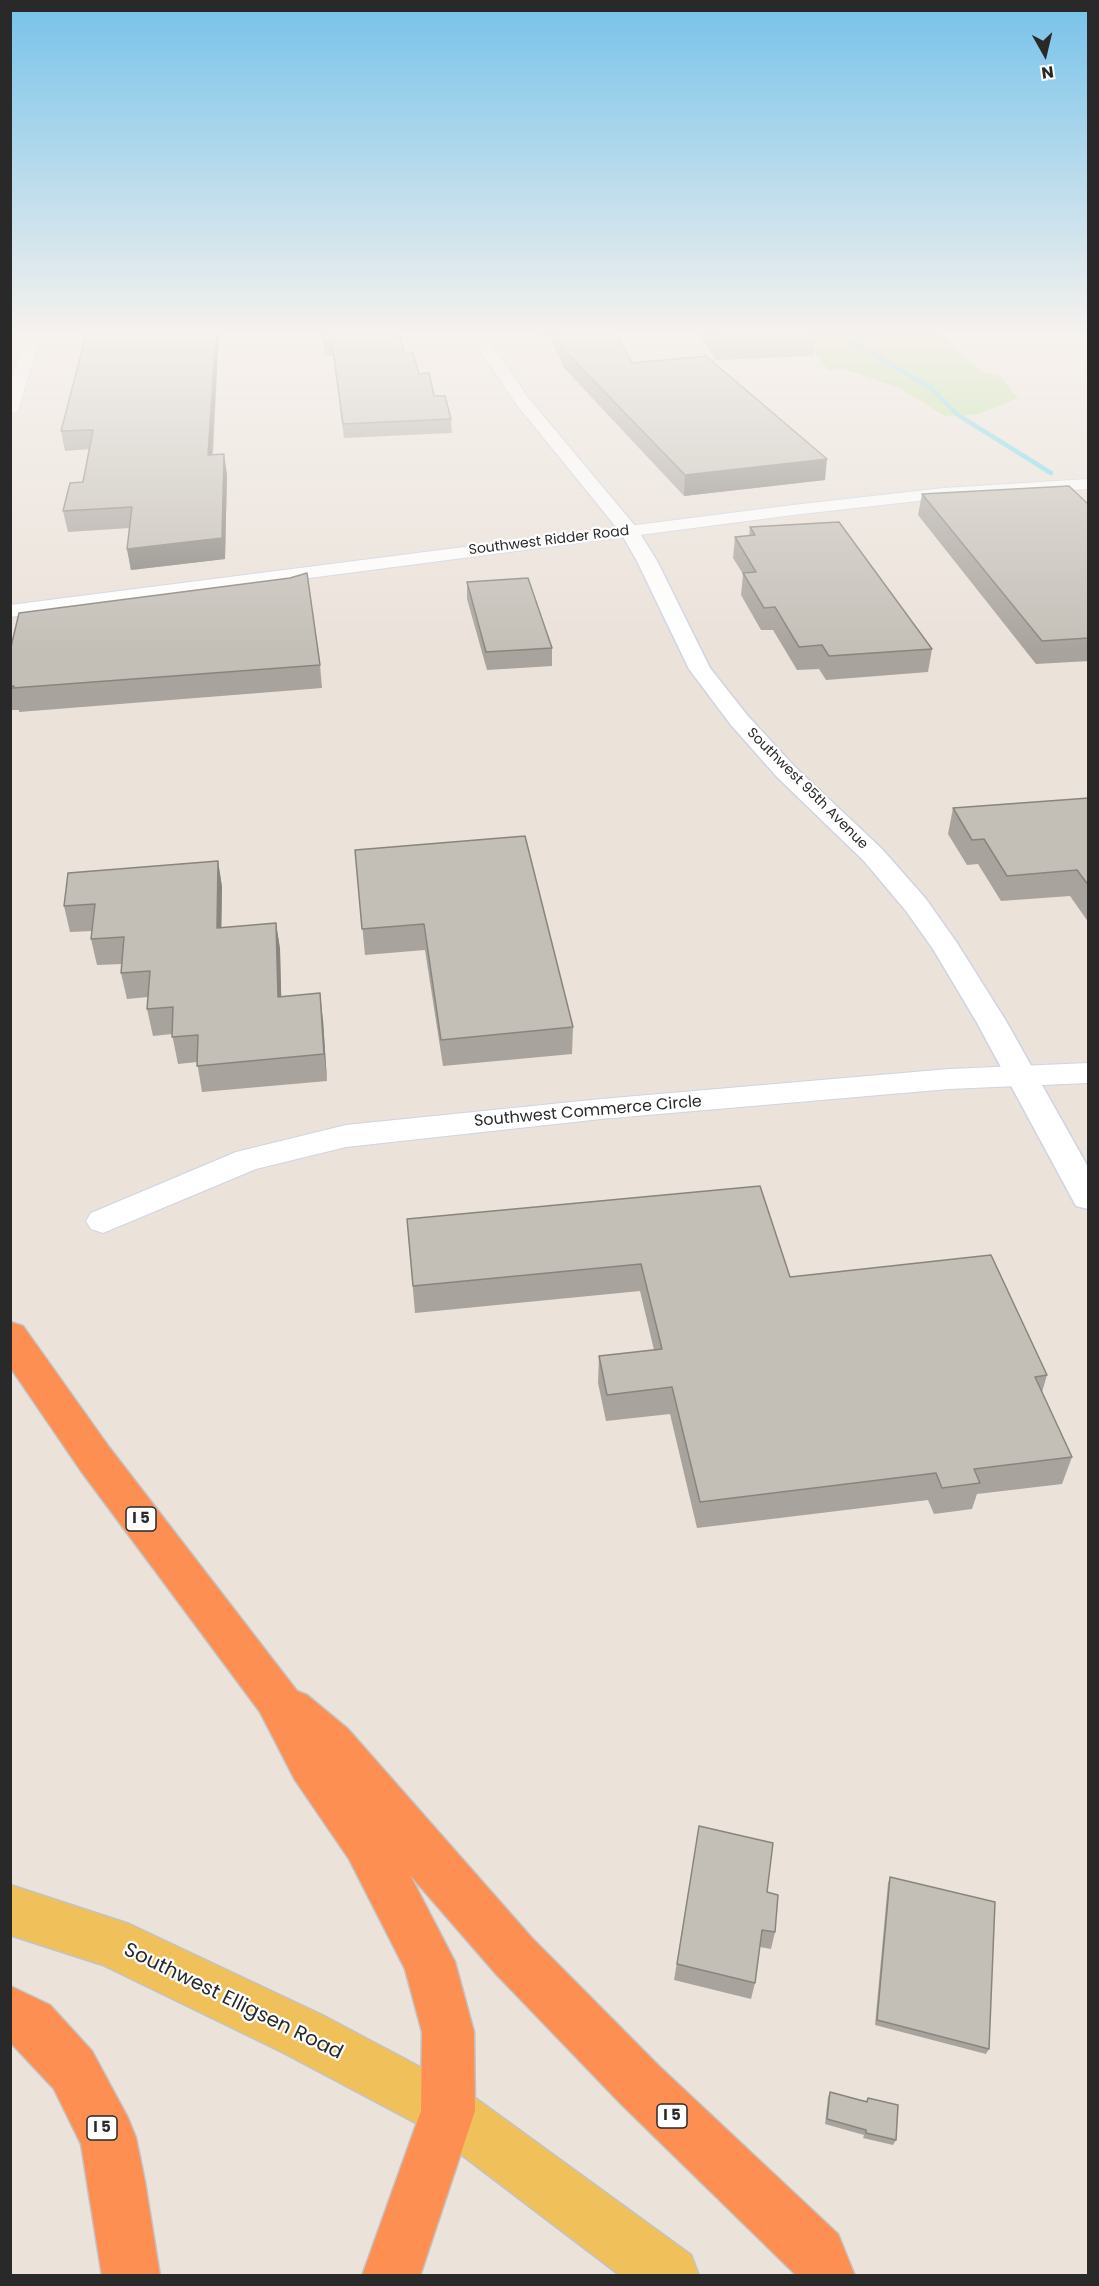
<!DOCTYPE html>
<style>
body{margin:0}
#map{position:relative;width:1099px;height:2286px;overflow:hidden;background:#ebe2da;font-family:Poppins,sans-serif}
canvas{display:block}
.frame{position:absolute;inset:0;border:12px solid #292929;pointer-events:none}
.north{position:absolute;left:1015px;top:24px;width:60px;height:60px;-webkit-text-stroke:4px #fff;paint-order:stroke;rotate:172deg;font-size:16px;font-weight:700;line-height:24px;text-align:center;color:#292929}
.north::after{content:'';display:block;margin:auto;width:21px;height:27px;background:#292929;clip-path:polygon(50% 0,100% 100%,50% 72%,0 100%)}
</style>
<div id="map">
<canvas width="1099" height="2286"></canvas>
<div class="frame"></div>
<div class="north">N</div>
</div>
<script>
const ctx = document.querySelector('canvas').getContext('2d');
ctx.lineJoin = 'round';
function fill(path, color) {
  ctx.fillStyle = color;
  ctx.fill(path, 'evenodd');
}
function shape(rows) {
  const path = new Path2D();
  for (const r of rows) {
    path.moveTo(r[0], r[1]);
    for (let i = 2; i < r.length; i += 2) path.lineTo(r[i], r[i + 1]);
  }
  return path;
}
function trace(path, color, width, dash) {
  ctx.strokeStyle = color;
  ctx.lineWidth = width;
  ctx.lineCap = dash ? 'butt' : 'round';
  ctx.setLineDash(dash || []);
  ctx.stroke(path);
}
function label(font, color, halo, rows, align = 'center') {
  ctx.font = font + ' Poppins,sans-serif';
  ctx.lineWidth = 4.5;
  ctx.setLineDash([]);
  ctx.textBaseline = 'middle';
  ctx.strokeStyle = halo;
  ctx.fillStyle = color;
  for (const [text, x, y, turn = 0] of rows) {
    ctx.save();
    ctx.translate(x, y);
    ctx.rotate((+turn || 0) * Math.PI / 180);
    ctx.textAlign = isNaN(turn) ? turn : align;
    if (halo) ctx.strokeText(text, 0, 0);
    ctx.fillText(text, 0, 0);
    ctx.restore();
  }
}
const green = shape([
 [799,331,938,331,982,372,1000,376,1018,398,979,414,945,416,901,389,844,369,828,370]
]);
const stream = shape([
 [833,331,931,388,958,415,1051,473]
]);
const tertiary = shape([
 [28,331,42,331,18,410,10,415,10,384,28,331],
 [1088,479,1088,489,944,498,793,515,10,617,10,605,793,505,944,488,1088,479],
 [1088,1063,1088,1083,949,1089,601,1119,346,1147,256,1169,103,1233,91,1229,86,1221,91,1213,236,1152,346,1125,601,1099,949,1069,1088,1063]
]);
const secondary = shape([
 [467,331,482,331,529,399,636,527,657,561,710,668,747,715,795,767,882,849,926,899,957,943,1006,1021,1088,1167,1088,1209,1076,1206,976,1021,933,949,906,911,864,861,777,777,731,725,689,669,637,561,621,533,517,405,467,331]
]);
const primary = shape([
 [10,1885,129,1924,322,2015,467,2092,691,2255,699,2276,621,2276,429,2130,284,2053,103,1965,10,1935,10,1885]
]);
const motorway = shape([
 [10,1322,23,1326,109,1447,297,1691,307,1695,348,1729,532,1938,659,2066,838,2234,855,2276,797,2276,621,2104,496,1974,410,1875,455,1962,474,2032,475,2111,420,2276,362,2276,421,2111,422,2032,405,1969,349,1859,295,1780,260,1712,81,1471,10,1367,10,1322],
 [10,1986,50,2005,92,2051,128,2118,136,2138,145,2182,160,2276,102,2276,81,2144,54,2089,10,2042,10,1986]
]);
const wall = shape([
 [219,331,213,455,227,474,225,559,131,570,127,549,130,528,68,532,63,511,83,482,89,449,65,451,61,431],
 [322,331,404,353,451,419,452,433,344,438,333,356,325,356],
 [537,331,615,331,632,363,825,480,684,496,564,368,550,337,540,338],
 [696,331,809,331,815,337,813,356,716,360],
 [922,494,1089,505,1089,661,1036,664,918,515],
 [750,527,932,649,928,672,826,680,819,669,797,670,773,630,761,630,741,595,743,574,733,558,735,537,749,536],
 [467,582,552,648,552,666,487,670,467,599],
 [10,651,320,665,322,688,19,712,19,710,10,710],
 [1089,798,1089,923,1070,896,1001,901,978,864,967,865,948,834,953,808],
 [355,850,573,1027,572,1054,443,1066,425,950,365,955],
 [218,861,222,887,221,928,276,923,280,949,281,997,323,1020,327,1081,202,1092,197,1062,178,1064,172,1034,153,1036,147,1009,148,997,127,999,121,973,122,964,97,965,91,939,92,931,70,932,64,906],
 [407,1219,790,1277,1047,1375,1042,1392,1072,1457,1062,1484,977,1494,972,1509,934,1514,928,1500,697,1528,670,1414,606,1421,598,1383,599,1356,654,1350,640,1291,415,1313],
 [699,1826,775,1932,771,1949,760,1947,755,1983,751,1999,674,1980],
 [890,1877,989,2049,986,2054,875,2025,888,1883],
 [830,2092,866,2101,868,2098,896,2140,893,2145,863,2138,864,2135,825,2124,828,2097]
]);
const shadedWall = shape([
 [216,331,219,331,211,475,208,455],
 [224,454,227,474,225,559,131,570,127,549],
 [827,459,825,480,684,496,685,475],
 [218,861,222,887,221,954,217,928],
 [276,923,280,949,282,1024,278,997],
 [320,993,323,1020,327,1081,324,1054]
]);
const building = shape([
 [87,331,216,331,208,455,224,454,222,538,127,549,132,507,63,511,70,483,83,482,93,430,61,431,87,331],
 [322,331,399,331,404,353,413,353,419,374,429,373,434,396,445,396,451,419,343,424,332,342,323,343,322,331],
 [555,331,615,331,632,363,706,356,827,459,685,475,564,350,555,331],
 [709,331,809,331,815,337,717,342,709,331],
 [1069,486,1089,505,1089,638,1042,641,922,494,1069,486],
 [839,522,932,649,829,656,822,645,799,647,775,607,764,608,743,573,756,572,735,537,755,535,750,527,839,522],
 [307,573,320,665,13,688,14,686,10,686,10,651,19,613,290,578,307,573],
 [528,578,552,648,486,652,467,582,528,578],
 [1089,798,1089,886,1077,870,1007,876,984,839,972,840,953,808,1089,798],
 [525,836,573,1027,441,1040,424,924,362,929,355,850,525,836],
 [218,861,217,928,276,923,278,997,320,993,324,1054,197,1066,198,1035,172,1037,173,1007,147,1009,150,971,121,973,124,937,91,939,95,904,64,906,68,873,218,861],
 [760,1186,790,1277,991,1255,1047,1375,1035,1377,1072,1457,974,1469,980,1483,942,1488,936,1473,700,1502,672,1387,607,1395,599,1356,662,1349,641,1264,413,1286,407,1219,760,1186],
 [699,1826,773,1843,767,1892,778,1895,775,1932,762,1930,755,1983,677,1964,699,1826],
 [890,1877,995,1902,989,2049,877,2020,890,1877],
 [830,2092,867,2102,868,2098,898,2105,896,2140,866,2133,866,2130,827,2119,830,2092]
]);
const farStreetnames = [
 ["Southwest Ridder Road",549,541,-7],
 ["Southwest 95th Avenue",807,789,45]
];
const shields = [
 [141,1519,30],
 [672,2116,30],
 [102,2128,30]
];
const shieldNames = [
 ["I 5",141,1519],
 ["I 5",672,2116],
 ["I 5",102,2128]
];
const streetNames = [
 ["Southwest Commerce Circle",588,1112,-5]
];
const nearStreetnames = [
 ["Southwest Elligsen Road",233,2002,26]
];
fill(green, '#b6e296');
trace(stream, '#6cd6ee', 4.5);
trace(tertiary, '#cfd4e2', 2);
trace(secondary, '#cfd4e2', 3);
trace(primary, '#c3c3c3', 3);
trace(motorway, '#c3c3c3', 3);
fill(tertiary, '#fff');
fill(secondary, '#fff');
fill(primary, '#f0c15a');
fill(motorway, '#fe8f52');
fill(wall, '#a8a39d');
fill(shadedWall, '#88857f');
fill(building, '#c3beb6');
trace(building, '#88857f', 1.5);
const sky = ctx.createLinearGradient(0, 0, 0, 652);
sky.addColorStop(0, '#76c2ea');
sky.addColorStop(0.51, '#f6f2ee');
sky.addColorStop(1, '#f6f2ee00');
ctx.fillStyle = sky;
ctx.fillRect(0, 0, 1099, 652);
label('14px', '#292929', '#fff', farStreetnames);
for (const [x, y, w] of shields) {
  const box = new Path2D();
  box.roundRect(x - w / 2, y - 12, w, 24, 4.5);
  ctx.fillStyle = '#fff';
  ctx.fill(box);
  trace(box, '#292929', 1.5);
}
label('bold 15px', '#292929', null, shieldNames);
label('16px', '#292929', '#fff', streetNames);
label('20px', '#292929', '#fff', nearStreetnames);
</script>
